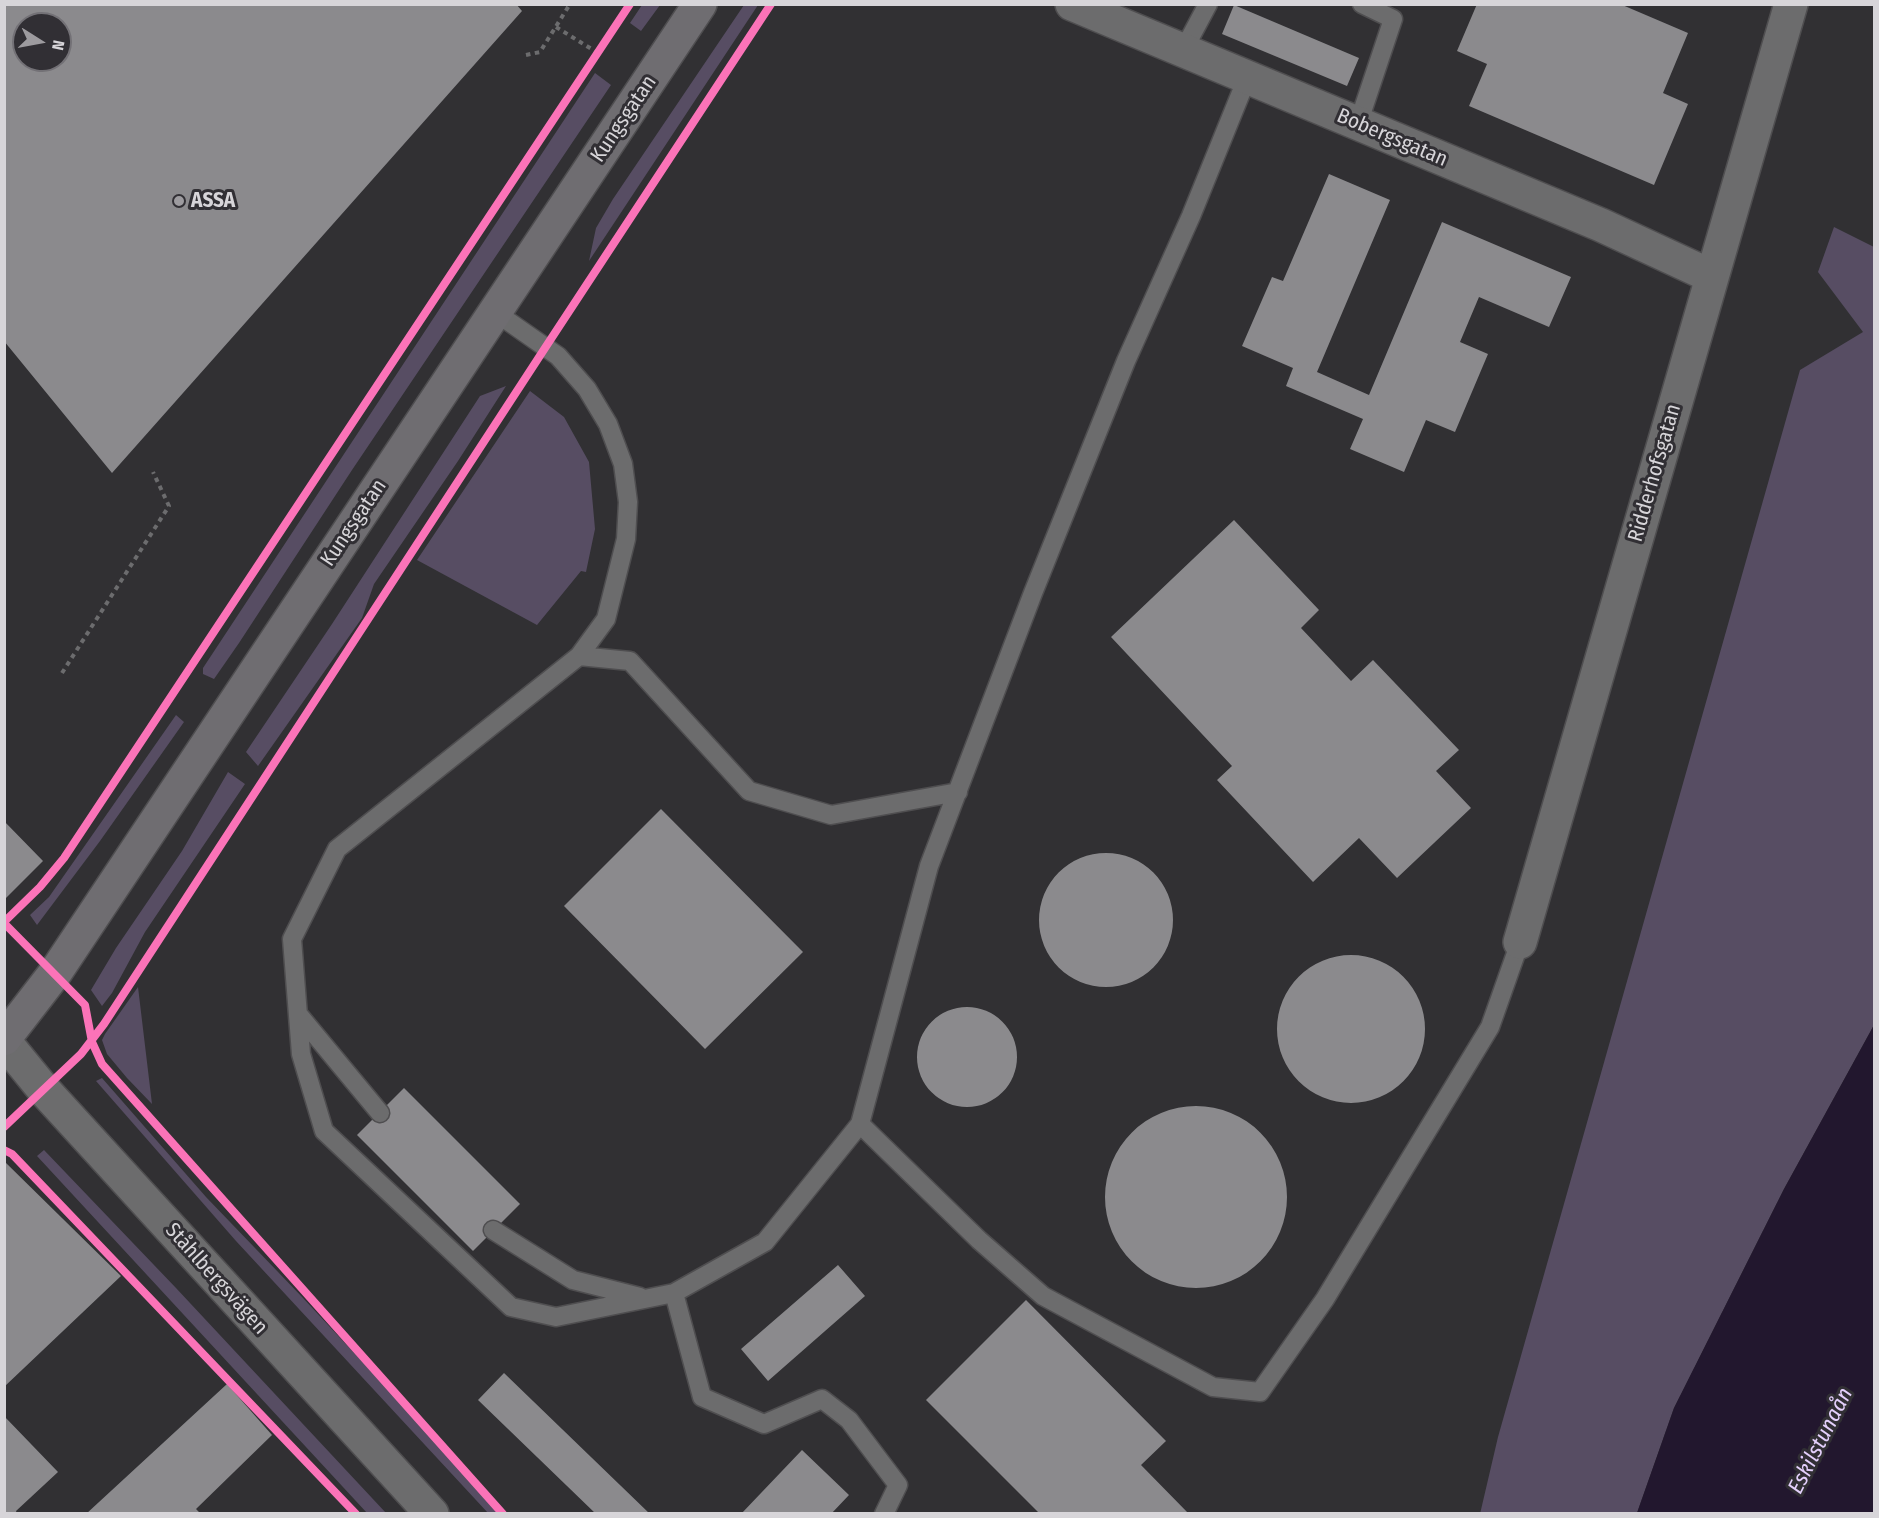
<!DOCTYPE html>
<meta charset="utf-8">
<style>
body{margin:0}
#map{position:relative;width:1879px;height:1518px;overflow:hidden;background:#313033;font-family:"Fira Sans Condensed",sans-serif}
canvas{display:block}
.frame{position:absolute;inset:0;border:6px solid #d7d5d9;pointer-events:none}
.north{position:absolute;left:12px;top:12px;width:60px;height:60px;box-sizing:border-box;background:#312f34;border:2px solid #737176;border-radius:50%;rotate:101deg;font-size:16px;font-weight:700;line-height:24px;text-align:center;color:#d7d5d9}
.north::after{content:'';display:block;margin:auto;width:21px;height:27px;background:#9d9b9f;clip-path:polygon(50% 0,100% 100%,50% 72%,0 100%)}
</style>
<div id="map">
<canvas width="1879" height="1518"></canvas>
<div class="frame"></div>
<div class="north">N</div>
</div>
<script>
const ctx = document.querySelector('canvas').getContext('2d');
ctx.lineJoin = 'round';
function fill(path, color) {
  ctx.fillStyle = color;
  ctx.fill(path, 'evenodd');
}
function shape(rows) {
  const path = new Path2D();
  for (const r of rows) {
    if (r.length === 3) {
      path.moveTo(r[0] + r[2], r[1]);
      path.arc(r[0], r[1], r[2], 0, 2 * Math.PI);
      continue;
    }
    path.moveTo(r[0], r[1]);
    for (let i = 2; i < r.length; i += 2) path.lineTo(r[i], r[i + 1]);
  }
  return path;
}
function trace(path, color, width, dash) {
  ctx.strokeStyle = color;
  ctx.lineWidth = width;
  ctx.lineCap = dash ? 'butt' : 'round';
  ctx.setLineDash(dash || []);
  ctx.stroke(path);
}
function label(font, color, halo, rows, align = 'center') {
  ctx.font = font + ' "Fira Sans Condensed",sans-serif';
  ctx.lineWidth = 6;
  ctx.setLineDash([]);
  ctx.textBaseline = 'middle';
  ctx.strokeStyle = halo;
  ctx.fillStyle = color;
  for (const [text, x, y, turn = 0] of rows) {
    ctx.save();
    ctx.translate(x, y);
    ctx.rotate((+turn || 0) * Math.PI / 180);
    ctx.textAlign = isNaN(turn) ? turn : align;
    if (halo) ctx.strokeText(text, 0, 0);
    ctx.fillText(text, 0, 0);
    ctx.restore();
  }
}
const green = shape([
 [642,5,660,5,641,31,630,23],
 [744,5,758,5,589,261,596,228,613,199],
 [595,73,611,85,352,470,239,643,214,679,203,674,203,668],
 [1834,227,1874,247,1874,1025,1784,1189,1674,1408,1637,1513,1480,1514,1498,1437,1800,370,1863,332,1818,272],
 [506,386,458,461,374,584,362,618,258,766,246,752,332,624,480,396],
 [530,391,564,417,589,462,595,529,586,572,581,571,537,625,417,560],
 [176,715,184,722,100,841,37,925,30,915,49,897],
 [228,772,245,784,145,932,112,993,102,1006,91,990,116,948,182,851],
 [138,987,152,1104,127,1078,107,1054,102,1040,105,1034],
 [102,1078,206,1197,303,1298,503,1513,488,1513,236,1241,96,1081],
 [44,1150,176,1288,386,1513,367,1513,37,1156]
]);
const water = shape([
 [1874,1025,1874,1513,1637,1513,1674,1408,1784,1189]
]);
const building = shape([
 [4,4,516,4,522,11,112,473,4,341],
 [24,24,60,24,60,60,24,60],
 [1477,4,1620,4,1688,33,1663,93,1688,104,1654,185,1469,106,1487,64,1457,51],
 [1234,5,1359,58,1347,86,1222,34],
 [1329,174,1390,200,1317,372,1369,395,1442,222,1571,277,1549,327,1479,297,1460,342,1488,354,1455,432,1426,420,1404,472,1350,449,1363,419,1286,386,1293,368,1242,346,1272,277,1283,281],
 [1234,520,1319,610,1301,628,1351,681,1373,660,1459,750,1436,771,1471,808,1397,878,1359,838,1313,882,1217,780,1232,766,1111,637],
 [661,809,803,952,705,1049,564,906],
 [4,821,43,861,4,900],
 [1106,920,67],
 [1351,1029,74],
 [967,1057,50],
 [404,1088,520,1204,473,1251,357,1135],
 [1196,1197,91],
 [4,1161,121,1276,4,1387],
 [838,1265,865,1296,768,1381,741,1349],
 [1026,1300,1166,1441,1141,1465,1189,1514,1040,1514,926,1400],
 [504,1373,650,1514,596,1514,478,1400],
 [227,1384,272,1435,196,1509,201,1514,86,1514],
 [4,1416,58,1472,16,1511,17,1514,4,1514],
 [802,1450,849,1495,831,1514,741,1514]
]);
const path = shape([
 [556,27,598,53],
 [526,55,540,52,570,4],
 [62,673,169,506,153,472]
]);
const service = shape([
 [1183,51,1208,4],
 [1358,124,1393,19,1362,4],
 [495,312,558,356,587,389,608,424,623,464,628,502,626,539,606,619,579,656,337,849,292,939,301,1054,324,1131,511,1307,556,1317,674,1293,765,1242,860,1124,929,866,1033,593,1126,361,1191,216,1247,78],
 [579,656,630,661,749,791,831,815,958,792],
 [298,1014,380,1113],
 [860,1124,979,1240,1043,1296,1213,1387,1260,1392,1325,1299,1490,1027,1520,942],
 [493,1230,573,1280,640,1297],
 [674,1293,702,1397,764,1424,822,1399,849,1420,898,1485,884,1514]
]);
const minor = shape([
 [1072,4,1601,225,1711,276],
 [1520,942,1791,4]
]);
const tertiary = shape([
 [4,1041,44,1090,432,1514]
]);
const secondary = shape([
 [4,1039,55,973,700,4]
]);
const cycleway = shape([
 [4,922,40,887,64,858,630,4],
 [4,923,85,1005,92,1042,102,1064,503,1514],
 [4,1127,81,1054,104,1024,545,348,771,4],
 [4,1150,12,1154,356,1514]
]);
const markers = [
 [179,201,6,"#9d9b9f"]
];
const streetNames = [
 ["Kungsgatan",624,119,-56],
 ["Bobergsgatan",1392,138,23],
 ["Ridderhofsgatan",1655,473,-74],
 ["Kungsgatan",354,523,-56],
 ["Ståhlbergsvägen",216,1279,48]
];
const poiNames = [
 ["ASSA",191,201]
];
const waterNames = [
 ["Eskilstunaån",1821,1441,-63]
];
fill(green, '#574d63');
fill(water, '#22172e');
fill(building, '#8b8a8d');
trace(service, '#4f4e50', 21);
trace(minor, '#4f4e50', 36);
trace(tertiary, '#4f4e50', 36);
trace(secondary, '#4f4e50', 36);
trace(path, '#6c6c6e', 4, [4.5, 4.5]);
trace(service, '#6c6c6d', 18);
trace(minor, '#6c6c6d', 33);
trace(tertiary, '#6c6c6d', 33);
trace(secondary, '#6f6d71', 33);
trace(cycleway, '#fb73b8', 8);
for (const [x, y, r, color] of markers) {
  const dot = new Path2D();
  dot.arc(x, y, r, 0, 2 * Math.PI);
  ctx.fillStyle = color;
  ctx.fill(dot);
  trace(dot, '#312f34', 2);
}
label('21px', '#d7d5d9', '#312f34', streetNames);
label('bold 21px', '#d7d5d9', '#312f34', poiNames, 'left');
label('italic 22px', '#e4d0fc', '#312f34', waterNames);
</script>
